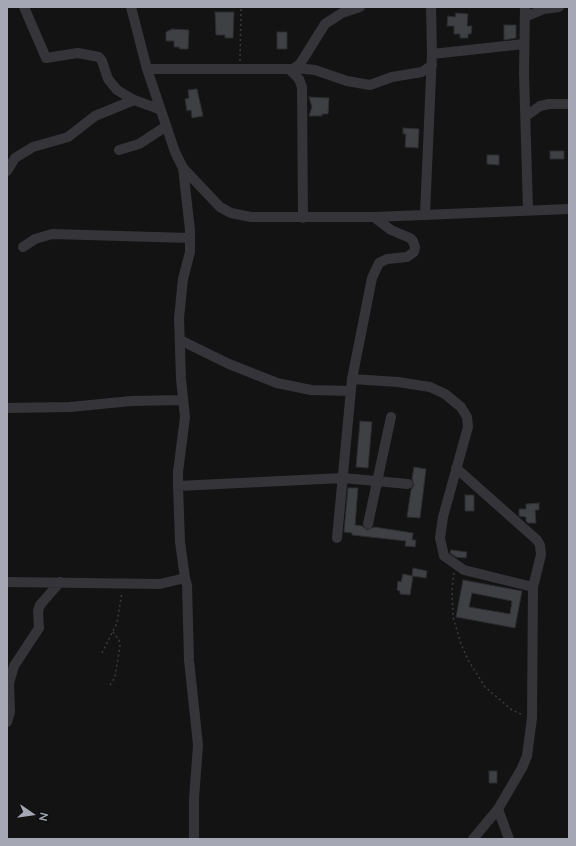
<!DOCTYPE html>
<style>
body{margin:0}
#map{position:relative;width:576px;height:846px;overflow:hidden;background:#131314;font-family:Lato,sans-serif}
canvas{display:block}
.frame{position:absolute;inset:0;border:8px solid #a5a8b4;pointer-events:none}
.north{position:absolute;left:12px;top:794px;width:40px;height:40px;-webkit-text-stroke:3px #0e0e0f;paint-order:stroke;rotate:103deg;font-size:11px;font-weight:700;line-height:16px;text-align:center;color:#a5a8b4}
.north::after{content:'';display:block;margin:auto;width:14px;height:18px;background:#a5a8b4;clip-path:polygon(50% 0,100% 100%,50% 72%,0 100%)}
</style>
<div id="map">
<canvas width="576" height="846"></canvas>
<div class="frame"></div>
<div class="north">N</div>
</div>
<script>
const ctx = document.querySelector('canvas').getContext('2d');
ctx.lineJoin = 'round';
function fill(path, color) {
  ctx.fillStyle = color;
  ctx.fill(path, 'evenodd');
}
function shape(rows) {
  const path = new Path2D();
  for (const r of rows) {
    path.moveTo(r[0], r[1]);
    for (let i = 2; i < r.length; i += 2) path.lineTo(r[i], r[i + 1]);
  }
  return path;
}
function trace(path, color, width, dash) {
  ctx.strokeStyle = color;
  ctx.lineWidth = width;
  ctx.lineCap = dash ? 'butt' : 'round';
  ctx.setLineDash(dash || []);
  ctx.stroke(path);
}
const building = shape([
 [215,12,234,12,233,38,225,38,225,35,216,35,215,12],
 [456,13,468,14,467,26,472,26,471,34,468,34,468,38,460,38,460,34,454,34,454,26,447,26,448,16,455,17,456,13],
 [504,25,516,25,516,38,504,40,504,25],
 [172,29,189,30,188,49,180,49,179,47,174,47,174,41,166,41,166,32,172,29],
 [277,32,287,32,287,49,277,49,277,32],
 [197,89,203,116,192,118,191,110,187,111,185,99,189,98,188,90,197,89],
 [309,97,329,98,328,114,322,114,322,116,309,116,312,107,309,97],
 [403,128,419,129,418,148,405,147,406,134,403,134,403,128],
 [550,151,564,151,564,159,550,159,550,151],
 [487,155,499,155,499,165,487,164,487,155],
 [360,421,372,422,368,468,356,467,360,421],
 [414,467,426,469,420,518,407,517,411,490,414,485,412,479,414,467],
 [348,488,358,488,355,525,362,526,367,530,374,527,413,533,412,540,416,540,415,547,405,546,406,541,352,535,352,533,344,532,348,488],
 [465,495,474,495,474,511,465,511,465,495],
 [539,503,539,510,535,510,536,523,528,523,526,521,526,517,519,516,519,509,526,509,526,504,539,503],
 [451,550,467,552,466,558,456,557,450,553,451,550],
 [413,568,427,571,426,578,412,576,413,568],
 [403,574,413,576,410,595,400,594,400,591,397,590,398,581,401,582,403,574],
 [463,580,522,591,515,628,456,617,463,580],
 [472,593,512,601,510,614,469,607,472,593],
 [489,771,497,771,497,783,489,783,489,771]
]);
const path = shape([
 [240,61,241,7],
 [454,573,452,590,453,617,461,644,468,660,485,687,512,710,523,715],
 [102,653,117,623,122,592],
 [110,685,115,677,120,646,119,640,113,632]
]);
const minor = shape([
 [24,7,46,58,78,53,99,57,102,61,108,79,117,90,134,100,159,109],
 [131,7,147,69,175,152,183,168,220,207,231,213,251,217,374,217,569,209],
 [525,7,524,73,528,210],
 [525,17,544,9,559,7],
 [432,54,524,44],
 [296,68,315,70,347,81,370,85,392,77,422,72,432,65],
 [147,69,293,69,300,64,325,24,342,13,360,7],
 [290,70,299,79,302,87,303,218],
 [526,116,540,106,549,104,569,104],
 [119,150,139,144,165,127],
 [183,168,190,230,190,252,183,279,179,318,181,379,185,417,178,472,178,486,180,542,185,578,187,585,189,660,198,745,194,799,194,839],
 [7,171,15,158,33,147,68,137,95,116,134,100],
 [425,214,432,54,431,7],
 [23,247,35,239,52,234,190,238],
 [180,340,229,364,277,383,311,390,351,391],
 [352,379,398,382,430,387,445,394,461,407,467,417,468,427,443,517,440,538,444,556,464,570,533,587],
 [7,408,70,407,132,401,182,400],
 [456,468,537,540,540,545,541,555,533,587,532,718,527,756,522,768,498,809,473,839],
 [178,486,343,478,408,484],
 [368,524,391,417],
 [337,538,352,379,372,278,379,263,387,259,407,257,414,252,415,247,413,241,410,238,391,230,374,217],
 [7,582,160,584,185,578],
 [7,722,10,712,9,683,14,666,39,628,38,611,40,605,60,582],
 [498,809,509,839]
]);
fill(building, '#3f4044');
trace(building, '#2d2d30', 1);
trace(path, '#3a3b40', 1.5, [2, 3]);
trace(minor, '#343439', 10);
</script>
